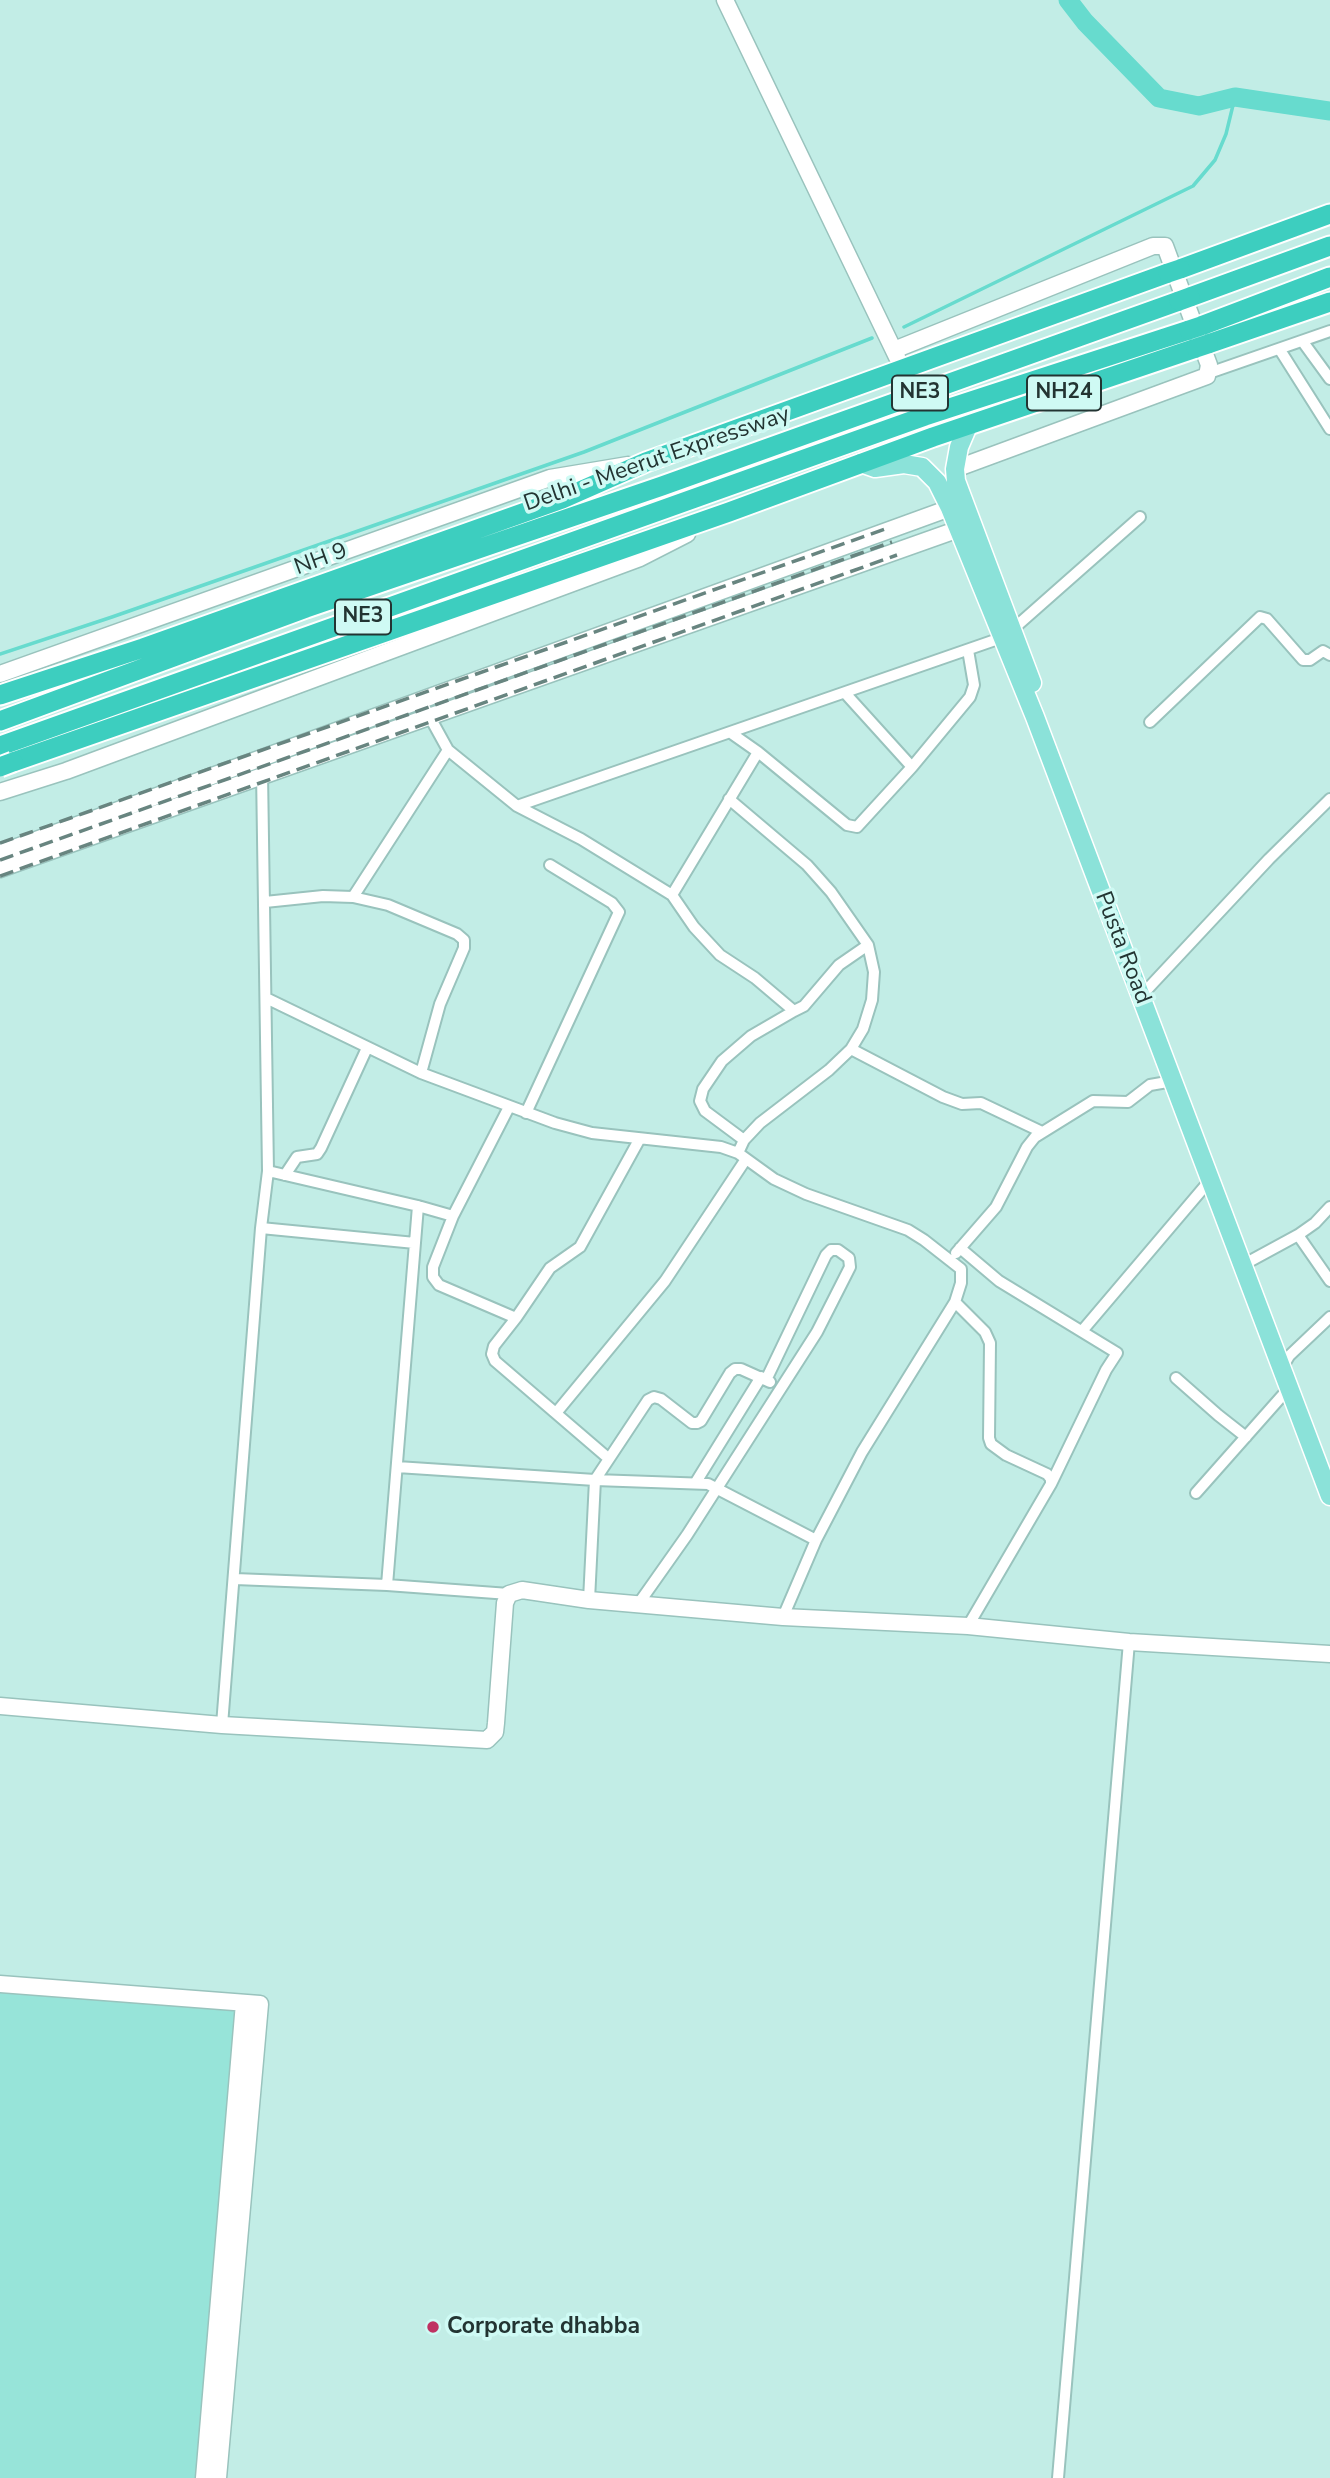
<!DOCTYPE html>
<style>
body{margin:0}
canvas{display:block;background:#c2ede6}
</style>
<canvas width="1330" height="2478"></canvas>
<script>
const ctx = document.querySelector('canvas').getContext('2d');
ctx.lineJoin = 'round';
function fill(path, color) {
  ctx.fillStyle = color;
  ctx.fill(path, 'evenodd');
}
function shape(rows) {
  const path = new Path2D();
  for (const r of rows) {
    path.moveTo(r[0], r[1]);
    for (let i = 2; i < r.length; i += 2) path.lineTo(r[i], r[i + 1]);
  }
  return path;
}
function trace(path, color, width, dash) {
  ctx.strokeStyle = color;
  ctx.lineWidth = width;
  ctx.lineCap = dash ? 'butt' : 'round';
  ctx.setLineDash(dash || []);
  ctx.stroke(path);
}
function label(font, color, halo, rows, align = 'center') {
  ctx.font = font + ' "Nunito Sans",sans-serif';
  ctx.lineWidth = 7;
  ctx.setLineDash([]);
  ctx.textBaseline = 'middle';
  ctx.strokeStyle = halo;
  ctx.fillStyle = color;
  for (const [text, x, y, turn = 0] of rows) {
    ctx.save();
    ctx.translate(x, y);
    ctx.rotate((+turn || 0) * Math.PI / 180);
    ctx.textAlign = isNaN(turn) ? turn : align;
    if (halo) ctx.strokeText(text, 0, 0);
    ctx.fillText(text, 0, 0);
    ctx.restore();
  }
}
const green = shape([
 [0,1984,260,2004,206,2478,0,2478]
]);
const stream = shape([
 [904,327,1193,186,1215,160,1226,134,1235,97],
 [0,654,112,617,584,452,872,338]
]);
const river = shape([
 [1068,0,1085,22,1159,98,1199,106,1235,97,1330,111]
]);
const street = shape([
 [1303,342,1330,379],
 [1280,350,1330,429],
 [1209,373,1330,331],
 [1012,630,1140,517],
 [845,693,912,767],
 [421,701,448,750,517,806,581,839,672,895,758,752],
 [1150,722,1260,617,1267,619,1303,660,1310,660,1323,651,1330,655],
 [731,733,758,752,847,825,857,827,912,767,970,697,974,685,968,650],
 [729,799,807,865,831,892,868,945,874,972,872,1000,863,1029,851,1049,829,1070,760,1123,744,1140,738,1153],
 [517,806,1001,638],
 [672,895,694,927,720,955,755,978,794,1011,804,1006,839,965,868,945],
 [353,897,448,750],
 [265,902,323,896,353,897,388,905,457,934,464,940,464,948,440,1004,421,1073],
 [1140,997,1269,859,1330,799],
 [266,998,421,1073,555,1123,592,1133,721,1147,738,1153,774,1179,806,1194,908,1230,924,1240,961,1269,961,1283,955,1302,862,1452,816,1540,783,1617],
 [851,1049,943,1097,962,1104,981,1103,1042,1132],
 [526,1113,619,912,612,903,550,865],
 [744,1140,705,1111,700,1101,703,1089,722,1061,751,1036,794,1011],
 [268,1171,418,1206,453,1216,433,1267,433,1277,439,1285,516,1318,494,1346,492,1354,495,1361,608,1458],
 [285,1175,297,1157,317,1154,321,1148,367,1048],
 [453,1216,509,1107],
 [261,1228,415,1243],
 [1298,1235,1330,1281],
 [960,1248,999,1281,1117,1353,1106,1370,1051,1484],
 [956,1253,996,1207,1027,1147,1035,1137,1093,1101,1128,1102,1150,1085,1173,1081],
 [1252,1260,1298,1235,1315,1223,1330,1207],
 [955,1302,985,1332,990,1343,989,1438,991,1444,1006,1455,1047,1474,1051,1479,1051,1484,968,1626],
 [516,1318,550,1268,580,1247,639,1140],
 [1082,1331,1211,1179],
 [1282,1368,1289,1356,1330,1317],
 [1176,1378,1218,1415,1246,1437],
 [556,1413,665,1281,746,1159],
 [397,1467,595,1480,708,1484,816,1540],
 [696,1482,761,1377],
 [1196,1493,1289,1388],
 [235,1579,387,1585,509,1594],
 [387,1585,418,1206],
 [589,1600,595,1480,648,1400,654,1397,661,1399,692,1423,697,1423,701,1421,730,1373,735,1369,741,1369,770,1382],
 [639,1603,687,1535,817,1332,850,1267,849,1258,838,1250,831,1250,826,1255,766,1380],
 [222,1725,261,1228,268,1171,262,772],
 [1058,2478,1129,1642]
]);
const secondary = shape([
 [725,0,897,357],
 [894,350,1153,246,1165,246,1209,365,1207,376,955,469],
 [0,674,550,478,628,465],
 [0,792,66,771,640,558,687,534],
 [0,853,950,508],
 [0,869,959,529],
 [0,1706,222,1725,487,1740,495,1732,496,1723,505,1603,509,1594,522,1590,589,1600,783,1617,968,1626,1129,1642,1330,1654],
 [0,1984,260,2004,218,2478],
 [204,2478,244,2003]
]);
const primary = shape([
 [968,426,959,447,955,469,956,481,1032,683],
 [861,463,875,468,904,464,922,467,937,482,950,508,1035,717,1330,1496]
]);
const highway = shape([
 [1180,269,1330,214],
 [1190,297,1330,246],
 [1201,326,1330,277],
 [1208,344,1330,302],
 [0,695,143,648,562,499,646,462,1168,273],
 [0,721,306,608,662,486,1179,301],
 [0,746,925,416,1189,330],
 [13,762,729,512,933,437,1196,348]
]);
const rail = shape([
 [0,843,888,528],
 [0,860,892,542],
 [0,876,897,555]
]);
const highwayBridge = shape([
 [1168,273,1180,269],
 [1179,301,1190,297],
 [1189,330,1201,326],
 [1196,348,1208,344],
 [0,767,13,762]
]);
const markers = [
 [433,2327,7,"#bf3262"]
];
const shields = [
 [920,393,56],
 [1064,393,74],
 [363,617,56]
];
const shieldNames = [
 ["NE3",920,393],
 ["NH24",1064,393],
 ["NE3",363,617]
];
const streetNames = [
 ["Delhi - Meerut Expressway",657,460,-19],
 ["NH 9",321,560,-20],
 ["Pusta Road",1122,948,69]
];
const poiNames = [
 ["Corporate dhabba",447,2327]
];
fill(green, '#97e4d9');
trace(stream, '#67dbce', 3.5);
trace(river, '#67dbce', 19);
trace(street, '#99c3bd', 14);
trace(secondary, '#99c3bd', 19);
trace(primary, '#fff', 21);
trace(highway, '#fff', 23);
trace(street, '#fff', 10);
trace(secondary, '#fff', 16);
trace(primary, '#8be2d9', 18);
trace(highway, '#3dcebf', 19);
trace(rail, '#688580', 3.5, [14, 7]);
trace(highwayBridge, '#fff', 23, []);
trace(highwayBridge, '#3dcebf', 19);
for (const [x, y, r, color] of markers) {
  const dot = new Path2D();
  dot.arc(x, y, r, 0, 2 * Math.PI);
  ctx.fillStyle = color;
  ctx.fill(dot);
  trace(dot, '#cffaf4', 2.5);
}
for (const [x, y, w] of shields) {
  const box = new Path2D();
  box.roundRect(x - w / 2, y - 17.5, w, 35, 5);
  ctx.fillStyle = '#cffaf4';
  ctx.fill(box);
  trace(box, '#233432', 2);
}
label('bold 21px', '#233432', null, shieldNames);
label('23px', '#233432', '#cffaf4', streetNames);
label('bold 23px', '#233432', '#cffaf4', poiNames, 'left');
</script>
